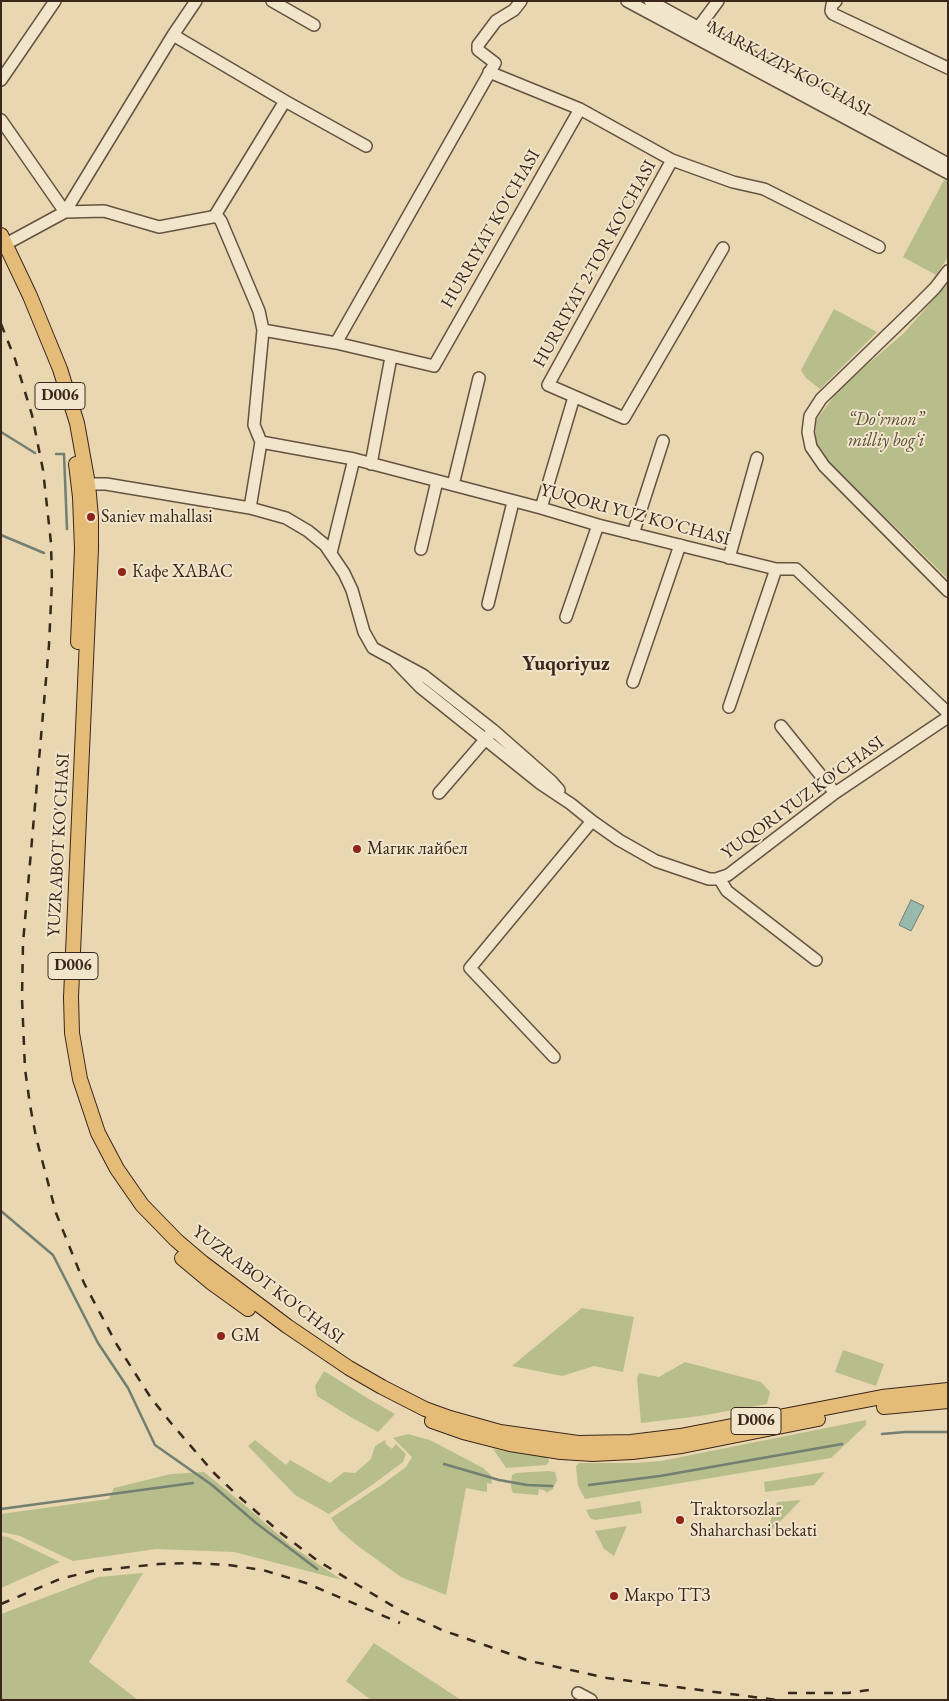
<!DOCTYPE html>
<meta charset="utf-8">
<style>
body{margin:0}
#map{position:relative;width:949px;height:1701px;overflow:hidden;background:#e9d7b1;font-family:"EB Garamond",serif}
canvas{display:block}
.frame{position:absolute;inset:0;border:2px solid #3b261c;pointer-events:none}
</style>
<div id="map">
<canvas width="949" height="1701"></canvas>
<div class="frame"></div>
</div>
<script>
const ctx = document.querySelector('canvas').getContext('2d');
ctx.lineJoin = 'round';
function fill(path, color) {
  ctx.fillStyle = color;
  ctx.fill(path, 'evenodd');
}
function shape(rows) {
  const path = new Path2D();
  for (const r of rows) {
    path.moveTo(r[0], r[1]);
    for (let i = 2; i < r.length; i += 2) path.lineTo(r[i], r[i + 1]);
  }
  return path;
}
function trace(path, color, width, dash) {
  ctx.strokeStyle = color;
  ctx.lineWidth = width;
  ctx.lineCap = dash ? 'butt' : 'round';
  ctx.setLineDash(dash || []);
  ctx.stroke(path);
}
function label(font, color, halo, rows, align = 'center') {
  ctx.font = font + ' "EB Garamond",serif';
  ctx.lineWidth = 4;
  ctx.setLineDash([]);
  ctx.textBaseline = 'middle';
  ctx.strokeStyle = halo;
  ctx.fillStyle = color;
  for (const [text, x, y, turn = 0] of rows) {
    ctx.save();
    ctx.translate(x, y);
    ctx.rotate((+turn || 0) * Math.PI / 180);
    ctx.textAlign = isNaN(turn) ? turn : align;
    if (halo) ctx.strokeText(text, 0, 0);
    ctx.fillText(text, 0, 0);
    ctx.restore();
  }
}
const green = shape([
 [944,180,948,181,948,257,936,275,903,257],
 [948,283,948,579,825,458,815,441,816,420,841,387,904,333],
 [834,309,877,332,820,389,806,378,801,370],
 [582,1308,634,1317,623,1372,594,1366,562,1376,512,1366],
 [843,1350,884,1364,876,1386,835,1372],
 [685,1362,761,1382,770,1392,767,1404,700,1416,641,1423,637,1378,639,1373,659,1377],
 [324,1371,369,1399,395,1414,378,1432,349,1416,317,1396,315,1386],
 [866,1420,866,1425,831,1458,585,1499,578,1486,576,1466,579,1463,634,1463,661,1461],
 [408,1434,430,1440,483,1468,491,1475,492,1484,487,1483,487,1492,466,1488,446,1595,401,1577,358,1546,339,1530,331,1518,383,1484,406,1467,412,1457,393,1438],
 [255,1440,286,1465,290,1460,330,1483,344,1472,355,1473,371,1459,375,1446,385,1440,386,1444,392,1449,396,1444,406,1454,403,1462,372,1485,329,1514,295,1495,248,1446],
 [493,1449,546,1457,549,1460,549,1462,546,1465,506,1468],
 [548,1471,555,1472,557,1480,553,1489,546,1493,546,1491,539,1489,538,1495,513,1493,511,1487,512,1475,516,1473],
 [204,1472,247,1507,290,1545,342,1580,234,1552,156,1549,73,1561,20,1536,1,1532,1,1514,109,1499,114,1488,171,1474],
 [825,1472,814,1485,765,1492,764,1482],
 [801,1500,773,1529,766,1533,777,1502],
 [640,1501,642,1513,595,1520,590,1518,586,1510],
 [627,1526,614,1556,604,1549,595,1531],
 [1,1536,8,1537,60,1562,1,1588],
 [143,1573,89,1662,138,1700,1,1700,1,1614,99,1577],
 [374,1643,461,1700,371,1700,346,1681]
]);
const water = shape([
 [911,900,924,906,911,931,899,925,911,900]
]);
const stream = shape([
 [1,432,35,453],
 [56,454,64,454,67,529],
 [1,535,44,553],
 [1,1211,53,1255,98,1343,128,1388,155,1445,212,1485,256,1523,317,1569],
 [882,1434,905,1432,948,1432],
 [444,1464,499,1480,527,1485,552,1486],
 [589,1485,660,1476,842,1444],
 [1,1509,193,1483]
]);
const minor = shape([
 [196,1,173,35,65,212,104,211,159,227,212,217,218,217,221,221,259,311,263,330,254,425,261,442,250,508],
 [272,1,314,25],
 [627,1,948,173],
 [650,1,948,164],
 [836,1,832,5,831,11,833,14,948,68],
 [695,32,718,1],
 [173,35,285,101,366,146],
 [489,72,580,109,672,160,733,182,764,189,879,247],
 [1,80,55,1],
 [1,120,65,212,6,244],
 [672,160,548,385,624,418,723,248],
 [214,217,285,101],
 [948,271,935,288,916,307,821,399,810,416,808,432,811,447,824,466,948,591],
 [263,330,336,343,434,366,580,109],
 [336,343,495,63,478,50,478,45,496,21,514,10,521,1],
 [261,442,354,459,541,508,598,525,776,569,796,569,948,713],
 [371,464,391,357],
 [80,484,106,484,250,508,286,518,308,531,325,545,344,573,352,590,364,632,373,648,423,675,493,730,551,781,559,790],
 [453,485,479,378],
 [541,508,574,397],
 [633,534,663,441],
 [421,549,437,481],
 [331,553,354,459],
 [729,558,757,458],
 [488,604,513,502],
 [566,617,598,525],
 [396,662,420,687,541,784,571,804,592,821,619,840,656,861,709,879,716,879,728,875,835,793,948,717],
 [633,682,680,545],
 [729,707,776,569],
 [781,726,835,793],
 [439,793,490,734],
 [719,878,727,891,816,960],
 [554,1057,470,968,592,821],
 [578,1693,591,1700]
]);
const major = shape([
 [1,235,30,296,60,369,77,423,88,484,91,517,91,549,71,997,72,1033,80,1079,98,1133,117,1169,142,1205,176,1240,203,1263,287,1326,349,1368,382,1387,425,1409,450,1418,500,1432,578,1443,631,1442,680,1436,882,1397,948,1390],
 [76,464,80,497,82,549,78,642],
 [182,1258,212,1283,248,1309],
 [884,1407,948,1401],
 [432,1421,463,1432,510,1444,561,1452,593,1454,632,1452,682,1446,818,1419]
]);
const rail = shape([
 [1,324,15,359,32,415,43,470,51,543,52,581,49,645,23,943,22,998,25,1069,30,1105,36,1137,56,1213,84,1283,117,1345,151,1398,171,1423,214,1473,237,1495,282,1534,318,1561,401,1611,442,1630,530,1661,607,1678,777,1700],
 [1,1604,60,1579,92,1571,159,1564,192,1563,228,1565,263,1570,306,1583,400,1623],
 [788,1693,848,1693,869,1690]
]);
const markers = [
 [91,517,5,"#8f2418"],
 [122,572,5,"#8f2418"],
 [357,849,5,"#8f2418"],
 [221,1336,5,"#8f2418"],
 [680,1520,5,"#8f2418"],
 [614,1596,5,"#8f2418"]
];
const shields = [
 [60,396,50],
 [73,966,50],
 [756,1421,50]
];
const shieldNames = [
 ["D006",60,396],
 ["D006",73,966],
 ["D006",756,1421]
];
const streetNames = [
 ["MARKAZIY KO'CHASI",789,69,28],
 ["HURRIYAT KO'CHASI",491,229,-60],
 ["HURRIYAT 2-TOR KO'CHASI",595,264,-61],
 ["YUQORI YUZ KO'CHASI",635,515,15],
 ["YUQORI YUZ KO'CHASI",803,798,-36],
 ["YUZRABOT KO'CHASI",59,845,-87],
 ["YUZRABOT KO'CHASI",268,1285,37]
];
const parkNames = [
 ["“Do‘rmon”",886,420],
 ["milliy bog‘i",886,441]
];
const poiNames = [
 ["Saniev mahallasi",101,517],
 ["Кафе ХАВАС",132,572],
 ["Магик лайбел",367,849],
 ["GM",231,1336],
 ["Traktorsozlar",690,1510],
 ["Shaharchasi bekati",690,1531],
 ["Макро ТТЗ",624,1596]
];
const quarterNames = [
 ["Yuqoriyuz",566,665]
];
fill(green, '#b7be8b');
fill(water, '#97baac');
trace(water, '#727f72', 1);
trace(stream, '#727f72', 2.5);
trace(minor, '#665241', 14);
trace(major, '#3b261c', 16);
trace(minor, '#f1e5cc', 11);
trace(major, '#e4bc78', 14);
trace(rail, '#3b261c', 2.5, [9, 9]);
for (const [x, y, r, color] of markers) {
  const dot = new Path2D();
  dot.arc(x, y, r, 0, 2 * Math.PI);
  ctx.fillStyle = color;
  ctx.fill(dot);
  trace(dot, '#f1e5cc', 2);
}
for (const [x, y, w] of shields) {
  const box = new Path2D();
  box.roundRect(x - w / 2, y - 13.5, w, 27, 4);
  ctx.fillStyle = '#f1e5cc';
  ctx.fill(box);
  trace(box, '#3b261c', 1);
}
label('bold 16px', '#3b261c', null, shieldNames);
label('18px', '#3b261c', '#f1e5cc', streetNames);
label('italic 18px', '#5a4c38', '#f1e5cc', parkNames);
label('18px', '#3b261c', '#f1e5cc', poiNames, 'left');
label('bold 20px', '#3b261c', '#f1e5cc', quarterNames);
</script>
